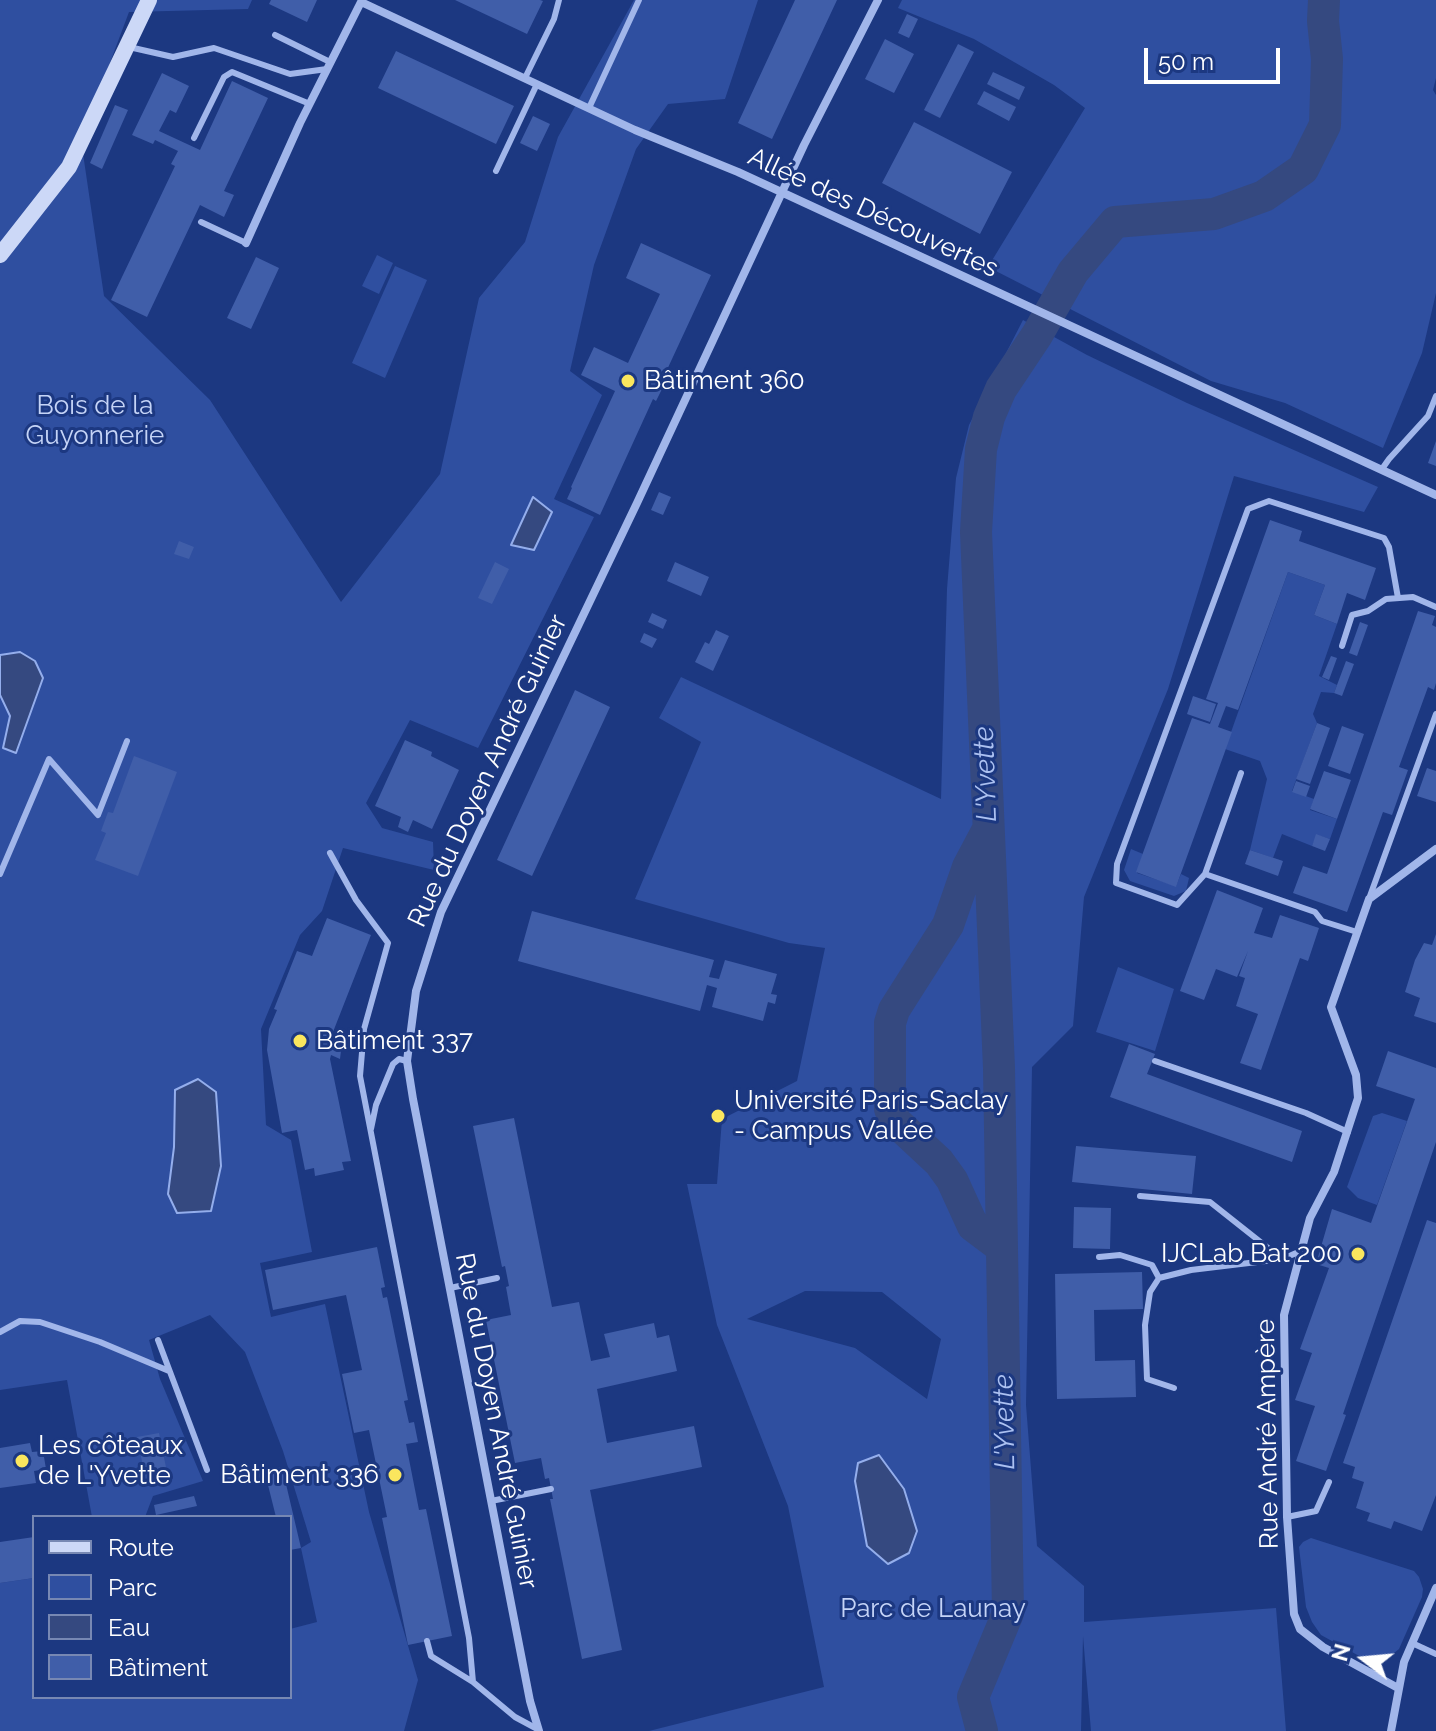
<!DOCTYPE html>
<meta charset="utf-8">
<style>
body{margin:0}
#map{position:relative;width:1436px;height:1731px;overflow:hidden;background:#1c3881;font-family:Raleway,sans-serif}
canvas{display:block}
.legend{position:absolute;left:32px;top:1515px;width:260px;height:184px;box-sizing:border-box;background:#1c3881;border:2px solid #7788b3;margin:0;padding:10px 14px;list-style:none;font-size:24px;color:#fff}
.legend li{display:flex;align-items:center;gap:16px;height:40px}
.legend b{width:40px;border:2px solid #7788b3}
.north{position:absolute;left:1324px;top:1619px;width:80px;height:80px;-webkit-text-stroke:6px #1c3881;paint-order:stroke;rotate:286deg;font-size:22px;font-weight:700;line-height:32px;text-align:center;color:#fff}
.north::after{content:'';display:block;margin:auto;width:28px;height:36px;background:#fff;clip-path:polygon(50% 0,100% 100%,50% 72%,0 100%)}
.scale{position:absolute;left:1144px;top:48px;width:136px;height:36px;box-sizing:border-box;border:4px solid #fff;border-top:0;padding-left:10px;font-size:24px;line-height:28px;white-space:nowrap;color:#fff;-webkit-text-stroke:6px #1c3881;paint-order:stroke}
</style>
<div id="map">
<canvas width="1436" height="1731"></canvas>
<ul class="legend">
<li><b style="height:10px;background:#ccd8f7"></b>Route</li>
<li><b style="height:22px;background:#2f4fa0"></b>Parc</li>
<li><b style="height:22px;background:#354980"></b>Eau</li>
<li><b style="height:22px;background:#405ea9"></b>Bâtiment</li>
</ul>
<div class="north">N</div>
<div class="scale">50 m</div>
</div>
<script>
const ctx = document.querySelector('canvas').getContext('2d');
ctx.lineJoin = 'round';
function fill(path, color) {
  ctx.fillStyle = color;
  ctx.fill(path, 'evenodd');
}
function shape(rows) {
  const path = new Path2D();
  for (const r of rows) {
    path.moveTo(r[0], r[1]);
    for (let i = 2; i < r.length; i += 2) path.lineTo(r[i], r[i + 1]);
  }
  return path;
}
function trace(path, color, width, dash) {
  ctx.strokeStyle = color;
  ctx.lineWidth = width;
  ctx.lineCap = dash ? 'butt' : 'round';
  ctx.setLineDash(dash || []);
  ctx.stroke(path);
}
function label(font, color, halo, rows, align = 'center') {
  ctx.font = font + ' Raleway,sans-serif';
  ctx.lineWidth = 6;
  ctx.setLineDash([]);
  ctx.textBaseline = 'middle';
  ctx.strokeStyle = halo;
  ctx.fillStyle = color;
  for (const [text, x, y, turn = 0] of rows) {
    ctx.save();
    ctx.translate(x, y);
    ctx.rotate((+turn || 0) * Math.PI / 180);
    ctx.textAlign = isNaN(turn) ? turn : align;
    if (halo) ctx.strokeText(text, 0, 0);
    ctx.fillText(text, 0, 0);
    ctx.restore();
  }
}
const green = shape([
 [0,0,252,0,248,9,129,12,81,140,104,296,210,400,341,602,440,474,479,298,525,242,558,137,634,0,758,0,725,99,668,104,636,149,594,265,570,371,602,395,554,499,594,517,478,748,410,720,366,803,382,828,433,842,434,870,343,848,322,911,300,935,261,1029,266,1125,291,1140,312,1252,260,1263,271,1317,325,1304,369,1512,418,1680,404,1731,0,1731,0,1583,34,1578,34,1697,290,1697,290,1629,317,1622,301,1548,311,1542,283,1451,245,1352,210,1315,149,1340,160,1379,203,1481,153,1496,145,1517,92,1517,67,1380,0,1390],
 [902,0,1436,0,1436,78,1433,90,1436,95,1436,293,1422,353,1383,448,1285,403,1211,381,988,267,1085,108,1054,85,974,39,898,8],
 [377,255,393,263,379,294,362,286],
 [395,266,427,280,385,378,352,363],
 [1023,320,1087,355,1187,403,1378,487,1364,512,1234,476,1168,689,1084,897,1073,1026,1032,1067,1026,1405,1037,1546,1084,1586,1084,1622,1276,1608,1286,1731,1091,1731,1083,1636,1081,1731,649,1731,824,1687,788,1506,717,1325,687,1184,717,1184,722,1119,797,1081,825,948,789,943,635,899,701,742,659,718,681,677,941,799,947,589,956,478,969,425],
 [805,1291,882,1292,941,1339,927,1399,855,1348,747,1319],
 [1288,572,1325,585,1314,615,1337,624,1319,676,1337,685,1334,693,1321,692,1313,714,1317,723,1292,791,1314,799,1310,810,1337,819,1330,839,1317,835,1312,846,1282,834,1273,858,1250,850,1267,779,1260,761,1225,749],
 [1131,849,1143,854,1137,873,1176,886,1181,874,1189,878,1186,891,1174,896,1130,881,1124,870],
 [1118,967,1174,989,1155,1051,1096,1032],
 [1382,1113,1407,1121,1377,1205,1358,1198,1347,1187,1373,1116],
 [1311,1538,1414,1571,1419,1577,1423,1589,1422,1597,1399,1649,1384,1661,1372,1663,1321,1635,1312,1622,1306,1607,1299,1547,1303,1542]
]);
const water = shape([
 [533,497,552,512,534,550,511,545,533,497],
 [20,652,35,661,43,678,16,753,3,748,10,716,0,695,0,655,20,652],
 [198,1079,216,1092,221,1166,211,1211,177,1213,168,1194,174,1147,175,1090,198,1079],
 [879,1455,904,1489,917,1531,909,1553,888,1564,867,1546,855,1481,858,1463,879,1455]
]);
const river = shape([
 [986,833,968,867,948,925,894,1010,890,1023,890,1109,896,1122,939,1162,952,1180,973,1226,1001,1247],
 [982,1731,973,1697,1008,1613,999,1068,976,532,981,449,989,417,1001,389,1037,335,1073,272,1115,222,1214,214,1264,196,1303,169,1325,125,1327,59,1323,21,1324,0]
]);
const building = shape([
 [271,0,317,0,307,22,269,4],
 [455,0,540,0,543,1,527,34],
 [795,0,837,0,772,139,738,123],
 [907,14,918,19,909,38,898,33],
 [885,39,914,54,894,93,865,79],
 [958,44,974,52,940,118,924,110],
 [396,51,514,106,496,144,378,88],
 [993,72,1025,87,1019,100,987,84],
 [162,73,189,86,176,113,170,110,159,131,200,150,232,81,268,98,224,191,234,195,224,217,200,205,147,317,111,300,175,166,171,164,178,151,155,140,153,144,132,135],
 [984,91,1016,107,1009,121,977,104],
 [115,105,128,110,102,169,90,163],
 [533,116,550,124,537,151,520,143],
 [914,122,1012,172,980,234,882,183],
 [641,243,711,275,659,387,662,389,656,401,653,399,600,515,567,499,572,488,571,487,615,391,581,375,594,347,628,363,660,294,626,278],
 [256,257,279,268,251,329,227,318],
 [1436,441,1436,466,1428,463],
 [659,492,671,497,663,515,651,510],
 [1270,520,1302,531,1299,541,1376,568,1365,600,1347,593,1337,624,1314,615,1325,585,1288,572,1238,710,1226,706,1218,727,1232,732,1176,887,1136,872,1192,718,1210,724,1218,703,1206,699],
 [179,541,194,547,189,559,174,554],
 [495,562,509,569,492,604,478,598],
 [675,562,709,577,701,596,667,581],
 [1418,611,1435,616,1432,625,1436,627,1436,683,1434,690,1428,687,1399,767,1408,770,1392,815,1383,812,1347,912,1293,893,1303,866,1327,874],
 [652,613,667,620,663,629,648,622],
 [1360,622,1368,625,1357,656,1349,653],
 [716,630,729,636,713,671,695,662,705,642,709,644],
 [644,633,657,639,652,648,640,642],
 [1331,656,1337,658,1329,680,1322,677],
 [1346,661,1354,664,1342,696,1334,693],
 [575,690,610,707,532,876,497,860],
 [1193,696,1216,704,1210,722,1187,714],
 [1317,723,1330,728,1310,784,1296,779],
 [1342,726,1364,734,1350,774,1328,766],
 [405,740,432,752,431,756,459,770,432,829,413,820,408,832,398,827,401,817,375,806],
 [134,756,177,772,138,876,95,860,106,833,101,831,108,812,113,813],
 [1427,768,1436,771,1436,802,1417,796],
 [1324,771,1351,780,1337,819,1310,809],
 [1296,781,1310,786,1306,797,1292,792],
 [1316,834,1330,839,1325,851,1312,846],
 [1250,850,1283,861,1278,876,1245,864],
 [1217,890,1263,908,1254,933,1272,938,1280,915,1319,928,1308,961,1300,958,1261,1070,1240,1063,1258,1014,1236,1006,1245,978,1239,976,1248,951,1237,977,1216,969,1204,1000,1180,991],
 [532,911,714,960,709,977,719,979,725,960,777,974,771,994,777,995,775,1004,768,1002,763,1021,712,1007,717,988,707,985,700,1011,518,961],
 [327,918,371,935,333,1032,332,1035,343,1034,340,1059,331,1055,330,1059,351,1161,342,1162,344,1170,315,1176,314,1168,305,1170,297,1130,282,1133,267,1050,269,1029,277,1010,274,1009,297,951,312,956],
 [1436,934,1436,1023,1414,1016,1420,998,1405,992,1415,960,1424,943,1432,945],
 [1129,1044,1155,1054,1147,1074,1302,1131,1292,1162,1110,1097],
 [1388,1051,1436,1068,1436,1142,1343,1414,1346,1415,1326,1471,1296,1461,1315,1406,1295,1400,1312,1353,1300,1349,1329,1268,1316,1264,1332,1209,1371,1223,1415,1099,1376,1086],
 [514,1118,552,1307,579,1302,591,1361,610,1357,604,1334,654,1323,657,1338,669,1335,677,1371,597,1389,607,1443,694,1426,702,1467,590,1490,622,1650,582,1659,550,1499,553,1499,549,1478,545,1479,541,1458,515,1463,486,1320,511,1315,506,1287,509,1286,505,1266,502,1267,473,1126],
 [1076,1146,1196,1156,1192,1194,1072,1182],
 [1074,1207,1111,1208,1110,1249,1073,1248],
 [1427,1220,1436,1223,1436,1495,1422,1531,1394,1521,1391,1529,1367,1521,1370,1513,1356,1508,1364,1482,1352,1478,1355,1467,1343,1463],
 [377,1247,385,1287,381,1288,383,1298,387,1297,408,1400,404,1401,409,1423,414,1422,418,1442,406,1444,419,1510,426,1509,452,1636,408,1645,382,1518,387,1517,369,1430,354,1433,342,1374,362,1370,346,1295,273,1310,265,1270],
 [1142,1272,1143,1309,1094,1310,1095,1361,1135,1360,1136,1397,1057,1399,1055,1274],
 [159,1433,168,1477,146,1481,137,1437],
 [30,1443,32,1452,43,1451,46,1469,34,1471,36,1483,0,1488,0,1448],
 [263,1467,264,1471,282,1467,301,1548,290,1550,290,1517,276,1517,266,1477,223,1486,222,1476],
 [194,1496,197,1506,156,1515,154,1505],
 [34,1537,34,1578,0,1583,0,1542]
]);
const lane = shape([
 [275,35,330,62],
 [129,47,173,57,214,48,290,74,327,69],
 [525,78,554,19,559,0],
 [589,108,639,0],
 [194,138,224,77,232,72,310,104],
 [496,171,537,84],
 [201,222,246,243],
 [1382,469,1389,459,1428,416,1436,396],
 [1342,646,1352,615,1368,611,1386,599,1413,597,1436,607],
 [330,853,356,900,388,943,364,1029,360,1076,469,1638,473,1682,515,1717,539,1730],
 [0,874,49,759,98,815,127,741],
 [1205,874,1241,773],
 [1370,896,1436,714],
 [1357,932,1322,921,1315,912,1205,874,1177,905,1116,883,1117,864,1248,509,1269,501,1384,538,1389,547,1398,598],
 [1155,1061,1306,1113,1348,1132],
 [371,1129,376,1105,393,1064,399,1059,407,1061],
 [1140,1196,1210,1202,1282,1259],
 [1099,1257,1120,1255,1152,1265,1159,1278,1150,1292,1145,1325,1147,1379,1174,1388],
 [1159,1278,1191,1270,1282,1259,1301,1251],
 [450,1288,497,1278],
 [0,1332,20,1321,40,1322,100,1342,169,1371],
 [158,1340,207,1470],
 [491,1501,551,1489],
 [1287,1517,1316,1511,1329,1482],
 [427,1641,431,1656,473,1682],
 [1412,1643,1436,1654]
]);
const street = shape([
 [361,2,635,130,738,172,1436,495],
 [246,243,300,123,362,0],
 [1398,1688,1323,1647,1300,1629,1294,1614,1287,1517,1284,1315,1310,1218,1334,1172,1358,1098,1356,1075,1331,1007,1369,899,1436,849],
 [539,1731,530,1701,413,1099,407,1061,416,991,441,912,637,503,804,145,878,0],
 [1391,1731,1404,1662,1436,1588]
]);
const secondary = shape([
 [0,255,69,167,149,0]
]);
const markers = [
 [628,381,8,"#fae65e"],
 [300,1041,8,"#fae65e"],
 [718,1116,8,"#fae65e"],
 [1358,1254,8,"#fae65e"],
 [22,1461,8,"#fae65e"],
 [395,1475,8,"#fae65e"]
];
const streetNames = [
 ["Allée des Découvertes",873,213,25],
 ["Rue du Doyen André Guinier",488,771,-65],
 ["Rue du Doyen André Guinier",496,1421,79],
 ["Rue André Ampère",1268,1434,-91]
];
const poiNames = [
 ["Bâtiment 360",644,381],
 ["Bâtiment 337",316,1041],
 ["Université Paris-Saclay",734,1101],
 ["- Campus Vallée",734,1131],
 ["IJCLab Bat 200",1342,1254,"right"],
 ["Les côteaux",38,1446],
 ["de L'Yvette",38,1476],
 ["Bâtiment 336",379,1475,"right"]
];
const parkNames = [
 ["Bois de la",95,406],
 ["Guyonnerie",95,436],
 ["Parc de Launay",933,1609]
];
const waterNames = [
 ["L'Yvette",986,774,-92],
 ["L'Yvette",1005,1422,-91]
];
fill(green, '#2f4fa0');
fill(water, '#354980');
trace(water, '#94aeec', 2);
trace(river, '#354980', 32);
fill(building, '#405ea9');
trace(lane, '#a1b6ea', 6);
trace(street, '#a1b6ea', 8);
trace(secondary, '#ccd8f7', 16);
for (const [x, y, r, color] of markers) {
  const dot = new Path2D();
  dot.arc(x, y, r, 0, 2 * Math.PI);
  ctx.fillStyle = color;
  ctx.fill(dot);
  trace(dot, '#1c3881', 3);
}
label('26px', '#fff', '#1c3881', streetNames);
label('26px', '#fff', '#1c3881', poiNames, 'left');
label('26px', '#c5d4f7', '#1c3881', parkNames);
label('italic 28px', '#acc1f1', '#1c3881', waterNames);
</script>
